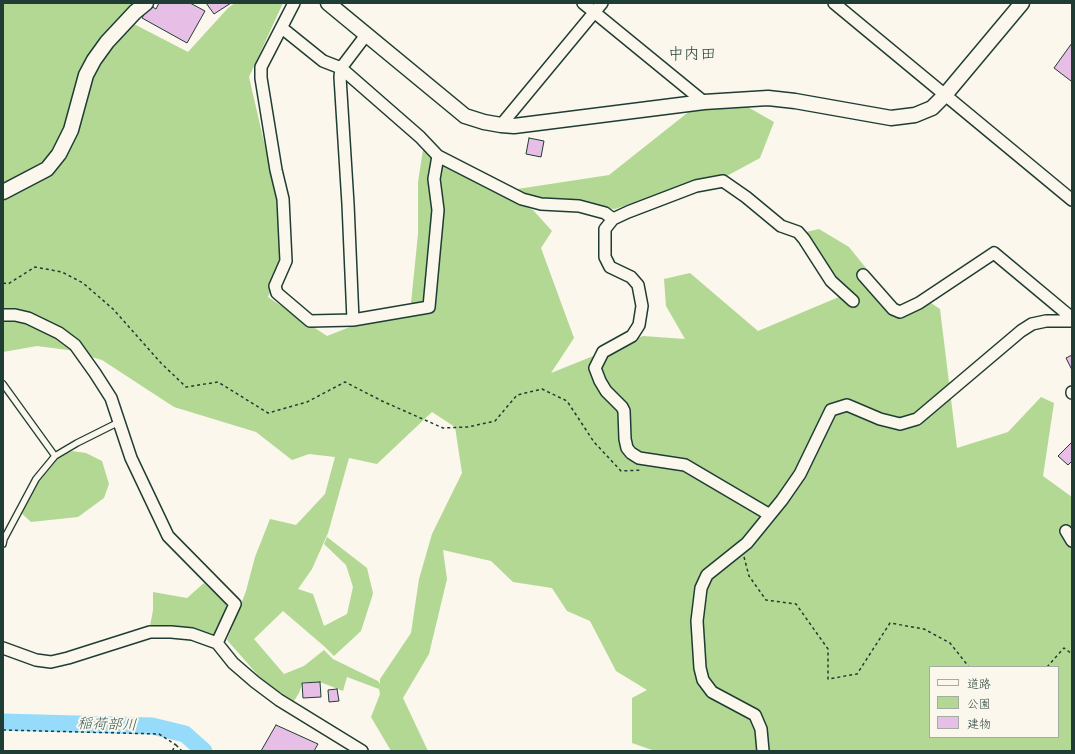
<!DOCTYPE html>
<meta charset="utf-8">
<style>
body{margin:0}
#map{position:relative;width:1075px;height:754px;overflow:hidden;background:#fbf7ec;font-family:Itim,"Klee One",sans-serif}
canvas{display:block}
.frame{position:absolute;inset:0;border:4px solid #1f3d34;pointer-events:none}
.legend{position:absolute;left:929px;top:666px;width:130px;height:72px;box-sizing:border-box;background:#fbf7ec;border:1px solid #a3ada2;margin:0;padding:5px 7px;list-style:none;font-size:12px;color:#1f3d34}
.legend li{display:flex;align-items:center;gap:8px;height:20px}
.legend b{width:20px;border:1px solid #a3ada2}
</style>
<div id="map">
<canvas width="1075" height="754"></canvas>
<div class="frame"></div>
<ul class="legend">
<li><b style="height:5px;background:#fbf7ec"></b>道路</li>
<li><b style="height:11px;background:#b2d894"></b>公園</li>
<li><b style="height:11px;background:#e7bee6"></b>建物</li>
</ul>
</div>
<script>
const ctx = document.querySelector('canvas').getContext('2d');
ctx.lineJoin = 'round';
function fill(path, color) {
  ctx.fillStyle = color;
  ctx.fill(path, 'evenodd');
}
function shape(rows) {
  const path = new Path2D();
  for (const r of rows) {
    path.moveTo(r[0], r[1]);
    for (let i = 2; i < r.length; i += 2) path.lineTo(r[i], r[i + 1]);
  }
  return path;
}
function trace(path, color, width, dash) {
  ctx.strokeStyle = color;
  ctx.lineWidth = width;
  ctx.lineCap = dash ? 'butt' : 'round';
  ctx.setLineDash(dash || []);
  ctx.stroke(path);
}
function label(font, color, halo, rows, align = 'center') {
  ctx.font = font + ' Itim,"Klee One",sans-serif';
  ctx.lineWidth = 4;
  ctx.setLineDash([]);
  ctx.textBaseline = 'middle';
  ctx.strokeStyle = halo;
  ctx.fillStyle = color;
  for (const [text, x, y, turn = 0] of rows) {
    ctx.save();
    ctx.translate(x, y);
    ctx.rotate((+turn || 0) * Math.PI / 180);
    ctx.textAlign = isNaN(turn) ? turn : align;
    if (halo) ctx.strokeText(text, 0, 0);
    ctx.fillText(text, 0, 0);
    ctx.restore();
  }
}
const green = shape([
 [3,3,146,3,134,24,188,52,228,8,235,3,283,3,249,77,280,211,283,259,268,297,327,336,411,303,418,234,418,182,423,150,511,200,533,210,552,231,541,248,574,338,551,373,643,336,685,339,666,306,664,279,690,273,758,331,846,294,806,232,819,229,849,247,866,268,883,304,897,316,911,313,928,301,940,309,957,448,1008,432,1041,397,1054,403,1043,476,1072,497,1072,751,655,751,632,743,632,698,647,690,616,671,590,621,567,611,552,588,513,582,491,561,443,550,447,579,429,654,403,698,428,751,391,751,371,717,380,694,379,689,347,677,343,691,320,682,303,682,299,693,294,701,264,682,227,640,246,591,255,557,270,519,296,525,325,494,335,457,309,454,292,460,256,432,174,407,102,360,68,350,37,346,3,352],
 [432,412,455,427,462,473,432,534,419,579,411,633,380,679,380,684,378,681,333,659,324,650,304,666,284,674,254,639,283,611,325,647,334,656,361,631,372,597,373,593,367,568,327,537,324,544,346,565,353,587,347,614,324,626,313,594,298,589,312,569,328,533,349,458,377,464],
 [930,667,1058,667,1058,737,930,737],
 [746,106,774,122,760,158,723,178,700,180,615,209,540,201,511,190,609,175,691,110],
 [72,451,86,453,102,461,109,484,104,498,78,517,31,522,19,511,38,474,56,458],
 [204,583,226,604,226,615,216,635,184,627,150,626,153,610,153,592,187,598]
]);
const river = shape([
 [3,722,152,726,185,734,204,751]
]);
const building = shape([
 [159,3,190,3,205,11,187,43,142,18,149,5,156,9,159,3],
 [206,3,231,3,214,14,206,3],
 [1072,43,1072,80,1071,81,1054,68,1072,43],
 [529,138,544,141,541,157,526,154,529,138],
 [1072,355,1072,370,1066,358,1072,355],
 [1072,442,1072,461,1068,465,1058,456,1072,442],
 [320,682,321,697,303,698,302,683,320,682],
 [337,689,339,701,329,702,328,690,337,689],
 [276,725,318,744,314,751,261,751,276,725]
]);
const path = shape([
 [3,283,8,284,35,267,62,272,83,283,113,309,161,363,186,387,218,382,268,413,307,402,345,382,382,401,443,428,468,427,495,421,517,395,542,389,567,401,594,442,621,471,642,470],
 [744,557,749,576,766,600,796,604,828,649,828,679,857,674,890,623,924,629,950,643,969,667],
 [1047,667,1064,648,1072,654],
 [3,730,159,734,176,745,172,751],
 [176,745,182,751]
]);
const service = shape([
 [3,384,55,456],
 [3,544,4,539,36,479,55,456,77,443,119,422]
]);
const minor = shape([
 [294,3,261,67,261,78,276,170,283,199,286,261,275,286,277,293,310,321,353,320,429,307,438,210,434,179,438,156],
 [583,3,704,102],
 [834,3,1072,200],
 [282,28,323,61,341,68,420,137,438,156,522,199,541,204,579,206,605,213,613,219],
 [501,125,602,3],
 [863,275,893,309,900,312,919,303,994,253,1072,318],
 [3,315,15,315,28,318,59,333,75,345,95,373,111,398,131,458,168,536,235,604,217,643],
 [353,320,348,204,340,77,341,68,366,35],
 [1072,393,1072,392],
 [770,515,685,465,639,458,631,453,627,448,625,439,624,411,622,407,606,391,600,381,595,368,603,352,632,336,639,325,642,306,638,285,631,277,610,267,605,257,605,229,613,219,628,212,696,186,723,181,746,197,781,226,798,232,804,239,831,281,853,301],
 [1066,531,1072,541],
 [3,648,36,660,51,662,68,658,150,632,171,632,192,634,217,643,233,663,255,682,279,700,362,751],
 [763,751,761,729,755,715,712,692,703,680,700,668,697,621,701,588,707,575,747,543,782,500,800,474,831,410,847,405,880,419,900,424,917,419,1021,331,1032,324,1046,321,1072,321]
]);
const tertiary = shape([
 [328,3,465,116,484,122,501,125,514,126,704,102,768,98,795,101,891,118,915,115,932,108,945,95,1022,3],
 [3,192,47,169,59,154,71,130,86,75,94,60,107,42,135,12,146,3]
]);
const waterNames = [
 ["稲荷部川",107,725,2]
];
const quarterNames = [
 ["中内田",692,55]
];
fill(green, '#b2d894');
trace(river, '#96dbf9', 17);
fill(building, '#e7bee6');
trace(building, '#1f3d34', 1);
trace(service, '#1f3d34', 8);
trace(minor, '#1f3d34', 14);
trace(tertiary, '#1f3d34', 17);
trace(path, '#1f3d34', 1.5, [3, 3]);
trace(service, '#fbf7ec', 5.5);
trace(minor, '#fbf7ec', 11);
trace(tertiary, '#fbf7ec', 14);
label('italic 15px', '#375d5b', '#fbf7ec', waterNames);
label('16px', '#1f3d34', '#fbf7ec', quarterNames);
</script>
